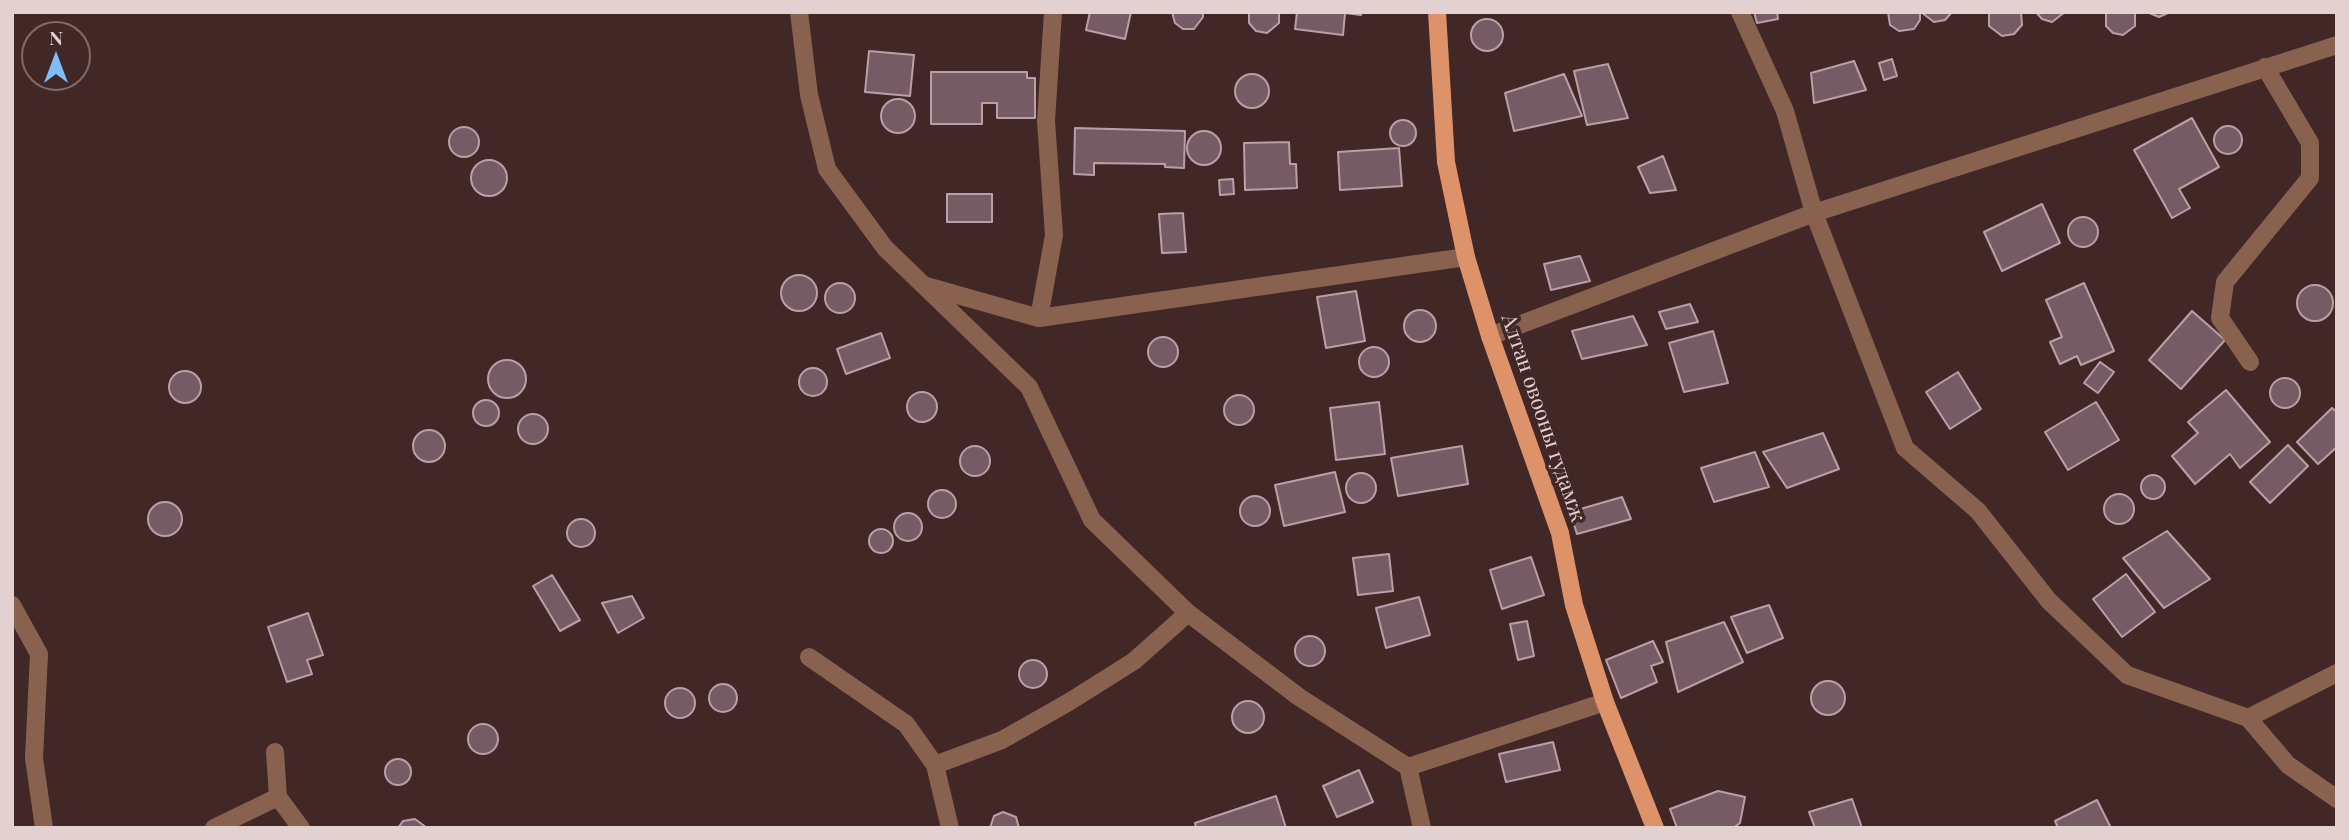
<!DOCTYPE html>
<meta charset="utf-8">
<style>
body{margin:0}
#map{position:relative;width:2349px;height:840px;overflow:hidden;background:#412827;font-family:"Playfair Display",serif}
canvas{display:block}
.frame{position:absolute;inset:0;border:14px solid #e2d1d0;pointer-events:none}
.north{position:absolute;left:21px;top:21px;width:70px;height:70px;box-sizing:border-box;background:#412827;border:2px solid #816c6b;border-radius:50%;rotate:0deg;font-size:19px;font-weight:700;line-height:28px;text-align:center;color:#e2d1d0}
.north::after{content:'';display:block;margin:auto;width:24px;height:32px;background:#80bdfa;clip-path:polygon(50% 0,100% 100%,50% 72%,0 100%)}
</style>
<div id="map">
<canvas width="2349" height="840"></canvas>
<div class="frame"></div>
<div class="north">N</div>
</div>
<script>
const ctx = document.querySelector('canvas').getContext('2d');
ctx.lineJoin = 'round';
function fill(path, color) {
  ctx.fillStyle = color;
  ctx.fill(path, 'evenodd');
}
function shape(rows) {
  const path = new Path2D();
  for (const r of rows) {
    if (r.length === 3) {
      path.moveTo(r[0] + r[2], r[1]);
      path.arc(r[0], r[1], r[2], 0, 2 * Math.PI);
      continue;
    }
    path.moveTo(r[0], r[1]);
    for (let i = 2; i < r.length; i += 2) path.lineTo(r[i], r[i + 1]);
  }
  return path;
}
function trace(path, color, width, dash) {
  ctx.strokeStyle = color;
  ctx.lineWidth = width;
  ctx.lineCap = dash ? 'butt' : 'round';
  ctx.setLineDash(dash || []);
  ctx.stroke(path);
}
function label(font, color, halo, rows, align = 'center') {
  ctx.font = font + ' "Playfair Display",serif';
  ctx.lineWidth = 7;
  ctx.setLineDash([]);
  ctx.textBaseline = 'middle';
  ctx.strokeStyle = halo;
  ctx.fillStyle = color;
  for (const [text, x, y, turn = 0] of rows) {
    ctx.save();
    ctx.translate(x, y);
    ctx.rotate((+turn || 0) * Math.PI / 180);
    ctx.textAlign = isNaN(turn) ? turn : align;
    if (halo) ctx.strokeText(text, 0, 0);
    ctx.fillText(text, 0, 0);
    ctx.restore();
  }
}
const building = shape([
 [1090,12,1131,12,1125,39,1086,30,1090,12],
 [1172,12,1203,12,1203,17,1194,29,1183,29,1175,23,1172,12],
 [1249,12,1279,12,1279,23,1267,33,1256,31,1249,23,1249,12],
 [1297,12,1361,12,1361,15,1345,13,1343,35,1295,29,1297,12],
 [1754,12,1777,12,1778,19,1757,23,1754,12],
 [1888,12,1920,12,1920,20,1914,29,1899,31,1890,25,1888,12],
 [1921,12,1952,12,1945,20,1934,22,1921,12],
 [1989,12,2021,12,2022,25,2014,34,2002,36,1989,26,1989,12],
 [2036,12,2065,12,2052,22,2042,19,2036,12],
 [2106,12,2135,12,2135,26,2123,35,2113,33,2106,26,2106,12],
 [2147,12,2170,12,2159,17,2147,12],
 [1487,35,16],
 [869,51,914,55,910,96,865,92,869,51],
 [1892,59,1897,76,1884,80,1879,63,1892,59],
 [1854,61,1866,90,1814,103,1811,73,1854,61],
 [1608,64,1628,118,1587,125,1574,71,1608,64],
 [931,72,1027,72,1027,78,1035,78,1035,118,997,118,997,103,982,103,982,124,931,124,931,72],
 [1564,74,1582,116,1514,131,1505,93,1564,74],
 [1252,91,17],
 [898,116,17],
 [2192,118,2219,167,2179,189,2190,208,2172,218,2134,150,2192,118],
 [1403,133,13],
 [2228,140,14],
 [464,142,15],
 [1075,128,1185,131,1184,168,1165,167,1165,164,1094,163,1094,175,1074,174,1075,128],
 [1204,148,17],
 [1289,142,1290,164,1296,164,1297,188,1245,190,1244,143,1289,142],
 [1399,148,1402,186,1340,190,1338,152,1399,148],
 [1663,156,1676,190,1650,193,1638,167,1663,156],
 [489,178,18],
 [1233,179,1234,194,1220,195,1219,180,1233,179],
 [947,194,992,194,992,222,947,222,947,194],
 [2042,204,2060,243,2002,271,1984,232,2042,204],
 [1183,213,1186,252,1162,253,1159,214,1183,213],
 [2083,232,15],
 [1580,256,1590,281,1551,290,1544,264,1580,256],
 [799,293,18],
 [840,298,15],
 [2084,283,2114,351,2081,365,2077,356,2060,364,2050,342,2062,337,2046,300,2084,283],
 [2315,303,18],
 [1356,291,1365,341,1326,348,1317,297,1356,291],
 [1690,304,1698,322,1666,329,1659,312,1690,304],
 [1420,326,16],
 [2192,311,2225,340,2181,389,2149,360,2192,311],
 [1633,316,1647,345,1582,359,1572,331,1633,316],
 [1713,331,1728,383,1684,392,1669,343,1713,331],
 [881,333,890,358,846,374,837,349,881,333],
 [1163,352,15],
 [1374,362,15],
 [507,379,19],
 [2100,362,2114,372,2098,393,2084,383,2100,362],
 [813,382,14],
 [185,387,16],
 [1958,372,1981,409,1950,429,1926,392,1958,372],
 [2285,393,15],
 [2226,390,2270,442,2240,468,2230,454,2195,484,2172,456,2198,433,2188,422,2226,390],
 [922,407,15],
 [1239,410,15],
 [486,413,13],
 [1379,402,1385,454,1336,460,1330,408,1379,402],
 [2096,402,2119,440,2068,470,2045,432,2096,402],
 [2332,408,2337,412,2337,447,2318,464,2297,442,2332,408],
 [533,429,15],
 [429,446,16],
 [1823,433,1839,469,1787,488,1763,452,1823,433],
 [2288,445,2308,466,2270,503,2250,482,2288,445],
 [975,461,15],
 [1462,446,1468,484,1398,496,1391,458,1462,446],
 [1755,452,1769,487,1714,502,1701,468,1755,452],
 [1335,472,1345,512,1284,526,1275,485,1335,472],
 [1361,488,15],
 [2153,487,12],
 [942,504,14],
 [2119,509,15],
 [1255,511,15],
 [1622,497,1631,519,1577,534,1570,512,1622,497],
 [165,519,17],
 [908,527,14],
 [581,533,14],
 [881,541,12],
 [2167,531,2210,579,2164,608,2123,558,2167,531],
 [1389,554,1393,591,1358,595,1353,558,1389,554],
 [1531,557,1544,595,1502,609,1490,570,1531,557],
 [2126,574,2155,612,2122,637,2093,599,2126,574],
 [552,575,580,620,560,631,533,586,552,575],
 [632,596,644,618,618,633,602,603,632,596],
 [1419,597,1430,635,1386,648,1376,608,1419,597],
 [1769,605,1783,638,1747,653,1731,617,1769,605],
 [308,613,323,655,307,660,312,674,287,682,268,627,308,613],
 [1527,621,1534,656,1518,660,1510,624,1527,621],
 [1724,622,1743,662,1678,692,1666,642,1724,622],
 [1310,651,15],
 [1653,641,1663,662,1651,666,1657,682,1621,698,1606,660,1653,641],
 [1033,674,14],
 [1828,698,17],
 [723,698,14],
 [680,703,15],
 [1248,717,16],
 [483,739,15],
 [1553,742,1560,770,1506,782,1499,754,1553,742],
 [398,772,13],
 [1359,770,1373,802,1337,817,1323,786,1359,770],
 [1718,791,1745,797,1740,823,1733,828,1677,828,1670,809,1718,791],
 [1276,796,1286,828,1196,828,1195,823,1276,796],
 [1852,799,1862,828,1815,828,1809,812,1852,799],
 [2097,800,2111,828,2058,828,2055,821,2097,800],
 [1003,812,1016,817,1019,828,990,828,994,816,1003,812],
 [415,819,427,828,398,828,403,821,415,819]
]);
const minor = shape([
 [799,12,809,95,827,169,885,248,1029,387,1092,520,1188,613,1299,697,1408,767,1422,828],
 [1740,12,1785,111,1814,213,1905,448,1978,511,2049,601,2127,675,2248,718,2288,765,2337,799],
 [926,286,1039,318,1466,257],
 [1039,318,1054,235,1046,121,1053,12],
 [1490,336,1814,213,2337,45],
 [2250,362,2220,318,2225,282,2310,178,2310,143,2265,67],
 [12,605,39,654,34,758,44,828],
 [809,657,906,724,935,765],
 [2248,718,2337,673],
 [275,752,278,797,301,828],
 [1408,767,1605,702],
 [214,828,278,797],
 [950,828,935,765,1002,740,1069,702,1134,661,1188,613]
]);
const major = shape([
 [1437,12,1446,162,1466,257,1490,336,1560,533,1574,605,1605,702,1655,828]
]);
const streetNames = [
 ["Алтан овооны гудамж",1543,418,71]
];
fill(building, '#755b64');
trace(building, '#bc9ea9', 2);
trace(minor, '#88624f', 18);
trace(major, '#de926a', 18);
label('21px', '#e2d1d0', '#412827', streetNames);
</script>
